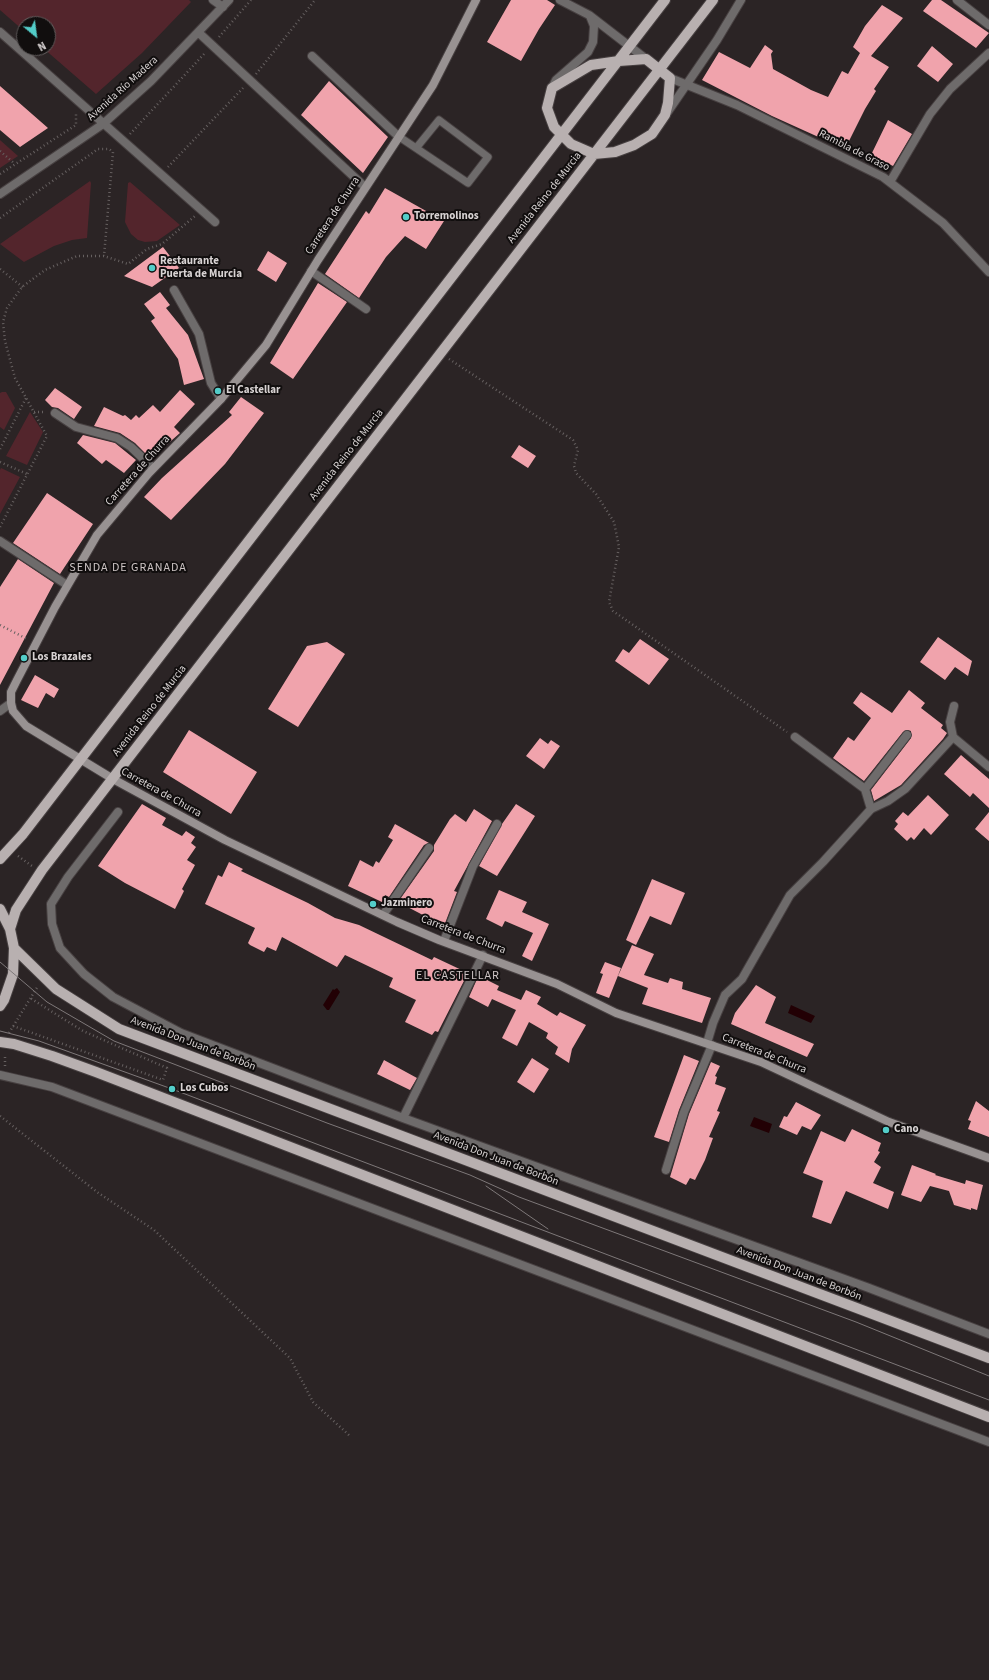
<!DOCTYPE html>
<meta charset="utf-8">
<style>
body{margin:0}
#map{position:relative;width:989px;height:1680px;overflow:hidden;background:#2b2425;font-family:"Source Sans 3",sans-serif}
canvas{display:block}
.north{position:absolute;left:16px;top:16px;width:40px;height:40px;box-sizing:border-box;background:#110e0e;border:1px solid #615d5d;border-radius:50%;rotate:151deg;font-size:11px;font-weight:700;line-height:16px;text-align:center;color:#d8d3d3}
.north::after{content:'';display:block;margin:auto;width:14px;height:18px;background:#53cdc9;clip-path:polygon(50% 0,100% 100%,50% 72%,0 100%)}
</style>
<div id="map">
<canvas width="989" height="1680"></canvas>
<div class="north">N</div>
</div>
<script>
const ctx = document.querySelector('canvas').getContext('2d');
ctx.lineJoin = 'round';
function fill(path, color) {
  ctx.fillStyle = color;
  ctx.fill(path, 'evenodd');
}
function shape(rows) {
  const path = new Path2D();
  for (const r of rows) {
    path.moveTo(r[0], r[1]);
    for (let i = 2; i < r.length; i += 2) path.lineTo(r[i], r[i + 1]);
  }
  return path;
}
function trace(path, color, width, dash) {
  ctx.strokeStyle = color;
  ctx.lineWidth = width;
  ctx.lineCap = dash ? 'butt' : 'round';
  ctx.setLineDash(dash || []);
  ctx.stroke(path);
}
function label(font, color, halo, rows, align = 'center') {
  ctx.font = font + ' "Source Sans 3",sans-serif';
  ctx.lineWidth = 4;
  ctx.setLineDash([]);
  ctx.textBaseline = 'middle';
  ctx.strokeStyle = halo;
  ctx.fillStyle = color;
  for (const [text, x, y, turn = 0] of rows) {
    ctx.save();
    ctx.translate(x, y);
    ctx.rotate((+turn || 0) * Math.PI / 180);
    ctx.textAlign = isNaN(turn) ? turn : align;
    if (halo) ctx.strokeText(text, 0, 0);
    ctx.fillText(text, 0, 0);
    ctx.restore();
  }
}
const green = shape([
 [0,0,189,0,191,2,142,53,96,94,43,48,48,48,48,24,24,24,24,31,0,10],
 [0,140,18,156,0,168],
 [90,181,91,183,87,238,72,240,54,246,24,262,0,244],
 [130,182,180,225,157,241,145,242,138,240,131,234,125,222,128,183],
 [2,392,6,392,15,408,4,430,0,427,0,393],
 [30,412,43,432,27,465,6,456],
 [1,468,20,477,0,514,0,470]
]);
const water = shape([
 [337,988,340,992,329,1010,327,1010,323,1005,333,989,334,990],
 [791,1005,815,1016,811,1023,788,1013],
 [754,1117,772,1124,769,1133,750,1126]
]);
const building = shape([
 [511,0,547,0,555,5,539,29,521,61,487,42],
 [932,0,941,0,989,33,976,48,923,11],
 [882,5,903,18,871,56,889,67,874,89,876,91,865,109,845,149,772,116,702,80,719,52,750,68,765,45,773,51,771,54,773,69,811,90,828,97,842,71,848,74,860,53,853,47,865,26],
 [932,46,953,64,938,82,917,66],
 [329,81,388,137,363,173,301,115],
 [0,86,48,128,20,147,0,130],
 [888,120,912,134,893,166,871,155],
 [385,188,444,221,426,249,405,236,386,257,359,298,325,274,366,211,369,214],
 [163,247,179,268,152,287,124,276],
 [268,251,287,263,276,282,257,270],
 [318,283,347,302,293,379,270,363],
 [160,292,170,305,166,308,188,335,204,379,184,385,178,359,151,321,155,318,144,304],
 [55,388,82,407,74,419,58,408,52,407,45,400],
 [180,390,195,404,174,427,180,433,154,456,152,452,148,456,135,443,120,433,94,426,104,407,123,416,125,415,131,420,136,415,139,418,153,405,160,412],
 [241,397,264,413,225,464,171,520,144,497,162,478,232,415,229,412],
 [83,435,115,443,136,460,124,473,106,460,102,464,77,443],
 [519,445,536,456,528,468,511,457],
 [47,493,93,524,60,574,13,543],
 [18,559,54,583,0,685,0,587],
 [938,637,972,661,968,676,955,667,945,680,920,662],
 [640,639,669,659,649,685,615,661,623,649,629,653],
 [327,642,345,654,298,727,268,709,307,646],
 [35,675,59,689,54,698,46,693,38,708,21,700],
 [909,690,925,703,921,708,943,725,941,728,947,733,943,739,901,785,874,801,871,790,911,738,911,731,907,730,903,732,864,781,833,758,848,737,854,741,871,718,853,703,861,692,892,713],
 [189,730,257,772,231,814,163,772],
 [540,738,548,744,551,740,560,746,544,769,526,756],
 [961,755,989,779,989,808,973,793,970,797,944,774],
 [928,795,949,815,931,835,924,828,914,840,911,837,907,841,894,829,898,824,895,821,903,812,908,816],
 [142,804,166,818,162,825,182,836,186,831,195,837,191,843,196,847,187,860,195,865,182,889,184,891,175,909,125,883,98,866],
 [516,804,535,816,497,876,479,866,502,824],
 [474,809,492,821,454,891,457,892,444,926,398,902,434,851,434,845,450,819,455,814,466,822],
 [989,812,989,841,975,829],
 [395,824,429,843,424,845,389,897,385,895,382,902,348,886,360,860,373,867,376,861,379,863,393,840,388,837],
 [229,862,243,869,241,871,308,903,335,918,359,925,432,960,434,957,468,973,438,1032,435,1031,432,1035,405,1022,416,1000,389,987,393,978,345,955,337,967,282,937,276,951,267,947,264,952,250,945,248,943,255,928,205,904,218,875,222,877],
 [652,879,685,893,671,925,650,916,636,945,626,940],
 [499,890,527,902,522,912,549,924,532,961,522,956,533,933,505,921,502,927,486,919],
 [632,945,654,954,644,975,668,983,670,978,683,982,682,989,711,998,702,1023,642,1004,648,988,618,976],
 [605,962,621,968,609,998,596,993,603,974,600,973],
 [478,977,482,979,483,978,499,986,497,990,521,1000,526,990,541,997,537,1004,557,1016,560,1012,586,1025,572,1049,569,1063,555,1054,558,1047,546,1038,548,1033,529,1022,517,1046,502,1038,516,1010,492,999,488,1007,469,997],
 [756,985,776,997,765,1023,814,1044,807,1057,731,1024,735,1013],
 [684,1055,699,1061,679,1110,669,1142,654,1137],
 [532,1058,549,1069,534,1093,517,1082],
 [384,1060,417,1078,410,1090,377,1074],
 [711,1062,720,1066,715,1076,717,1077,715,1084,726,1088,717,1111,720,1112,709,1137,713,1138,705,1160,695,1180,690,1178,686,1185,670,1177,689,1114],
 [976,1101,989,1111,989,1137,968,1129,971,1121,968,1120],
 [796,1102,821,1115,811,1130,802,1126,797,1135,779,1127,784,1116,787,1117],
 [852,1129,881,1143,878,1151,880,1152,874,1162,881,1167,873,1183,894,1192,888,1209,846,1191,831,1224,812,1217,823,1181,803,1173,821,1131,845,1142],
 [912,1165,936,1174,935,1175,965,1184,966,1180,983,1185,977,1210,971,1208,971,1210,954,1205,949,1191,930,1186,921,1202,901,1195]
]);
const path = shape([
 [219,37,251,0],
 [256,74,315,0],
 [130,134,205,53],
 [0,151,15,164],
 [168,167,243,88],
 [0,174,76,125,76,112],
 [0,218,98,149,109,149,113,152,104,256],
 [0,269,24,288],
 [449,359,573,440,578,450,574,466,576,473,596,494,614,522,619,547,609,602,613,611,787,732],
 [34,412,45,412],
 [0,449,26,398],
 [0,462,27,474],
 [0,527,47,436,15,378,5,341,3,322,7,308,22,287,45,270,77,256,104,256,128,264,147,249,162,244,195,216],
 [0,625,27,639],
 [18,856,32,866],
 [13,1026,163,1080,167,1068,83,1031,30,998],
 [9,1033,38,986],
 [5,1066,5,1054],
 [0,1116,97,1192,154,1230,290,1358,313,1402,351,1437]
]);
const lane = shape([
 [398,136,468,183,488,157,439,120,417,147]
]);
const street = shape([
 [213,0,223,7],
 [560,0,589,15,646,59],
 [957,0,989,25],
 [0,32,215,222],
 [199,33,365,187],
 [312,56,398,136],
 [670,78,737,105,883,177,943,223,989,272],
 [552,88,556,80,588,52,593,42,594,26,590,16],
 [667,113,717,40,741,0],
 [890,182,930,114,950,89,989,53],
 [0,194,103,124,151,81,229,0],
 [311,271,366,309],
 [174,290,199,334,211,383,221,399],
 [55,413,76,427,117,438,131,447,153,468],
 [0,541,67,585],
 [954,706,950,722,953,737,989,767],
 [0,711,11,703],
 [795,737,865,789,871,809],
 [865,789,907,735],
 [118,812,68,877,51,904,52,924,60,948,84,974,113,997,181,1033,403,1118,869,1288,989,1334],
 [383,915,429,848],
 [444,941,473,866,497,824],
 [707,1043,713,1023,725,995,742,979,790,895,823,862,871,809,888,801,905,789,953,737],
 [0,1075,52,1087,989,1442],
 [403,1118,483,955],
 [666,1170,684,1112,712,1045]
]);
const secondary = shape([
 [476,0,433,85,318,260,266,345,221,399,149,473,97,535,55,607,17,680,11,692,11,703,13,711,26,726,113,779,225,840,397,922,439,940,557,984,616,1013,761,1062,889,1122,989,1158]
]);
const primary = shape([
 [646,59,670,78,668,103,665,115,652,134,634,145,615,152,594,154,571,144,554,127,547,108,552,88,591,65,619,61,646,59],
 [0,859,23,834,665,0],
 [0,909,10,929,14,948,13,974,4,1000,0,1006],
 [10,929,16,910,42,870,713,0],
 [14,948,56,989,119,1029,989,1358],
 [0,1042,14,1044,52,1056,96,1072,989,1417]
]);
const tram = shape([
 [0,962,47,1002,114,1041,327,1123,470,1175,519,1197,856,1322,989,1376],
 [0,1031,39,1041,172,1089,989,1400],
 [486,1186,548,1229]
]);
const markers = [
 [406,217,4,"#53cdc9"],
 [152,268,4,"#53cdc9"],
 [218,391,4,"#53cdc9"],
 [24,658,4,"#53cdc9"],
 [373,904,4,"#53cdc9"],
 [172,1089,4,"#53cdc9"],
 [886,1130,4,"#53cdc9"]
];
const streetNames = [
 ["Avenida Río Madera",123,89,-42],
 ["Rambla de Graso",854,151,27],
 ["Avenida Reino de Murcia",545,198,-52],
 ["Carretera de Churra",333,216,-57],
 ["Avenida Reino de Murcia",347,455,-52],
 ["Carretera de Churra",138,471,-48],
 ["Avenida Reino de Murcia",150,711,-52],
 ["Carretera de Churra",161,793,29],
 ["Carretera de Churra",463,935,21],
 ["Avenida Don Juan de Borbón",193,1044,21],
 ["Carretera de Churra",764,1054,22],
 ["Avenida Don Juan de Borbón",496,1159,21],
 ["Avenida Don Juan de Borbón",799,1274,21]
];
const poiNames = [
 ["Torremolinos",414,217],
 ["Restaurante",160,262],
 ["Puerta de Murcia",160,275],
 ["El Castellar",226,391],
 ["Los Brazales",32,658],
 ["Jazminero",381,904],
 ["Los Cubos",180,1089],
 ["Cano",894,1130]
];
const neighbourhoodNames = [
 ["SENDA DE GRANADA",128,568],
 ["EL CASTELLAR",458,976]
];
fill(green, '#53252c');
fill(water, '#220004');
fill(building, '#f0a3ac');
trace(lane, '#474041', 9);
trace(street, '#474041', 10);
trace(secondary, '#474041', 10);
trace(primary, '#474041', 12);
trace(path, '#666060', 2.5, [1, 3]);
trace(lane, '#6e6b6b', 7);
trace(street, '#6e6b6b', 8);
trace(secondary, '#989292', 8);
trace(primary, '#b8b0b0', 10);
trace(tram, '#7e7879', 1);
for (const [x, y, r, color] of markers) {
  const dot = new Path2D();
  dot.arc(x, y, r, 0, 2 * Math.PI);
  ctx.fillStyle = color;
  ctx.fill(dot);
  trace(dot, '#110e0e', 1.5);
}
label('11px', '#d8d3d3', '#110e0e', streetNames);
label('bold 11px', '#d8d3d3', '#110e0e', poiNames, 'left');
ctx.letterSpacing = '1px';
label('12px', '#ccc3c3', '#110e0e', neighbourhoodNames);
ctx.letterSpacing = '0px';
</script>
